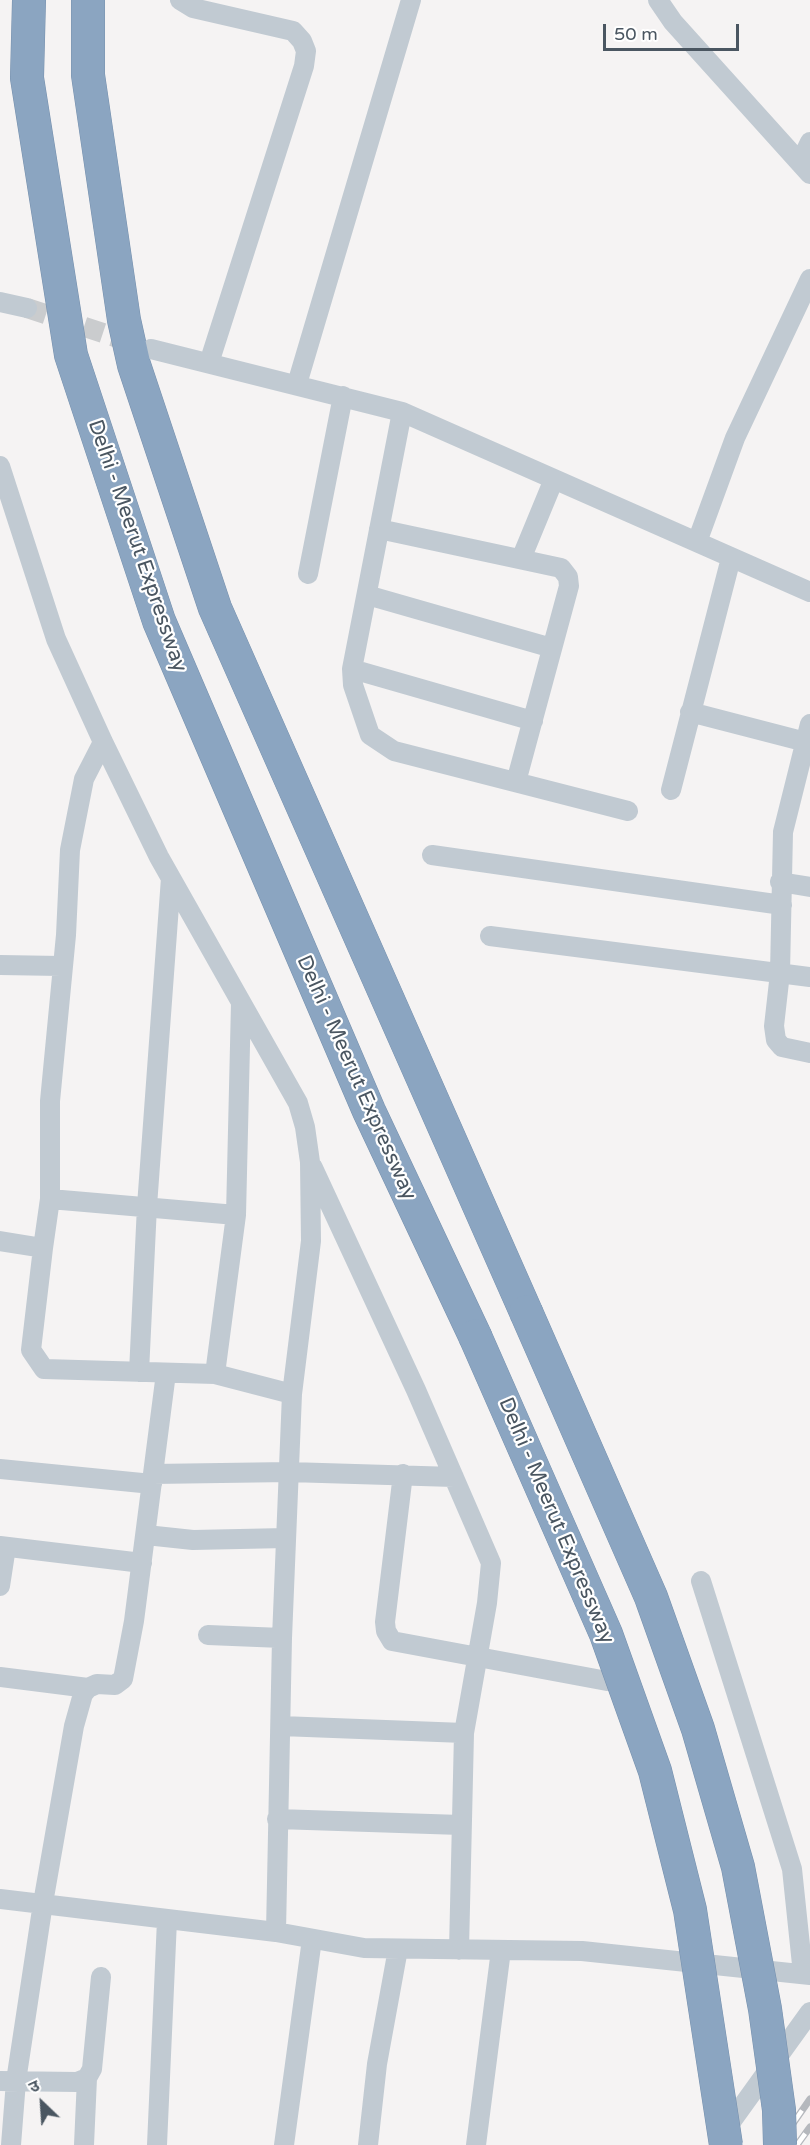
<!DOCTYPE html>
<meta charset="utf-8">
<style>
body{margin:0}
#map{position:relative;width:810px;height:2145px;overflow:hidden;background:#f5f3f3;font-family:"Varela Round","Noto Sans Devanagari",sans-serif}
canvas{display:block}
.north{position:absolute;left:12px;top:2073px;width:60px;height:60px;-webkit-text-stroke:4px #fff;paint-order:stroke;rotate:335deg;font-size:16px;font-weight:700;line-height:24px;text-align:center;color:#4a5661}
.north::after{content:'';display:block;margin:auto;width:21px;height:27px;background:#4a5661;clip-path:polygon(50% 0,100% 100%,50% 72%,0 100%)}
.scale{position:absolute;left:603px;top:24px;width:136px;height:27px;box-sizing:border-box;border:3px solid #4a5661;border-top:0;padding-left:8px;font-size:18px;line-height:21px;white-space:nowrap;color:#4a5661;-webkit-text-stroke:4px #fff;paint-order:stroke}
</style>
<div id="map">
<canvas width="810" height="2145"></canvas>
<div class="north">उ</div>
<div class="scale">50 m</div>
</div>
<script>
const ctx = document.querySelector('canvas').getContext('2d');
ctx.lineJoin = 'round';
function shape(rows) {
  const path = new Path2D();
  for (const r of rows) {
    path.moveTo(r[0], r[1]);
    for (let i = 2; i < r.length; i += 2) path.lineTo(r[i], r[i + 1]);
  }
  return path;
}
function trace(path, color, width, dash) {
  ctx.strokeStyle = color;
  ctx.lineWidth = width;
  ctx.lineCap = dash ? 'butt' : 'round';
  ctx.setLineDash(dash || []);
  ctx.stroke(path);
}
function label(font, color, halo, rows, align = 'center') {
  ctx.font = font + ' "Varela Round",sans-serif';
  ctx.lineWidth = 4.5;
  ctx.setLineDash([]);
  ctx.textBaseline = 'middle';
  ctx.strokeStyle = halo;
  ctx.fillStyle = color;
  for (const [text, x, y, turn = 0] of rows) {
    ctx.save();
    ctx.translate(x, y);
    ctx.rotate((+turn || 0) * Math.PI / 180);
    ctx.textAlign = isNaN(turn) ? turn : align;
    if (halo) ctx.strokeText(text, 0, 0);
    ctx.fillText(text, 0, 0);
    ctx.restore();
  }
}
const streetTunnel = shape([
 [27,308,136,344]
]);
const street = shape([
 [180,0,193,8,293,31,302,41,306,51,304,66,209,363],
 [658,0,673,22,810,174],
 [800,163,810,142],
 [0,302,27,308],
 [151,349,402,412,810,592],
 [297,384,411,0],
 [402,412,352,669,353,685,370,735,394,751,628,811],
 [0,466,56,639,103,742,159,857,298,1103,305,1127,310,1162,311,1241,292,1394],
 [379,529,561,568,568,577,569,586,516,782],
 [697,542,735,438,810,279],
 [521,559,554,479],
 [308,574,343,396],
 [367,595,552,648],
 [352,669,533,721],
 [690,712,810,743],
 [810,724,783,832,780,973,774,1026,776,1040,782,1047,810,1053],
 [671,790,731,558],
 [432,855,782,905],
 [780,882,810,887],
 [490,936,810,977],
 [0,965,61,966],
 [313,1168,416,1390,491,1563,487,1603,464,1733,459,1950],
 [50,1199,236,1215],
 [0,1241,43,1248,31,1350,44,1369,215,1374,292,1394,282,1638,276,1932],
 [43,1248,50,1199,50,1101,66,935,70,850,84,779,103,742],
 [139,1372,147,1206,171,878],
 [215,1374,236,1215,241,1003],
 [0,1469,152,1484],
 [153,1474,289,1472,454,1477],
 [403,1474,385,1622,386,1631,392,1641,607,1681],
 [146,1535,193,1540,286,1538],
 [0,1546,142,1563],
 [701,1581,792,1869,803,1974],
 [0,1586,6,1547],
 [208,1635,282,1638],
 [0,1677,88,1688],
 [281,1726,464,1733],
 [277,1819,461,1825],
 [0,1899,276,1932,364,1948,582,1951,810,1975],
 [0,2081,77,2082,87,2078,92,2069,101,1977],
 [723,2133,810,2012],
 [11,2145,16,2081,43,1903,74,1726,83,1694,88,1688,97,1684,115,1685,123,1679,134,1621,166,1373],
 [84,2145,87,2078],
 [157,2145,167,1920],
 [284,2145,312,1939],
 [368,2145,377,2064,398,1949],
 [476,2145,501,1950]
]);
const highway = shape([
 [29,0,27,78,71,355,159,621,369,1111,475,1336],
 [88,0,88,75,124,320,134,365,215,608,526,1312]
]);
const rail = shape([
 [778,2145,810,2099],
 [797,2145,810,2127]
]);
const highwayBridge = shape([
 [526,1312,651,1597,698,1729,738,1867,765,2009,779,2110,780,2145],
 [475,1336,606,1634,655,1771,690,1910,726,2145]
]);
const streetNames = [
 ["Delhi - Meerut Expressway",137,546,71],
 ["Delhi - Meerut Expressway",356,1078,66],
 ["Delhi - Meerut Expressway",556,1521,67]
];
trace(streetTunnel, '#caccce', 20, [20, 10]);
trace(highway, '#7690ad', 34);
trace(street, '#c1cad2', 20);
trace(highway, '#8ba5c1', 33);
trace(rail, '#b5b8bd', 7);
trace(rail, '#fff', 4.5, [14]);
trace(highwayBridge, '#7690ad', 34, []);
trace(highwayBridge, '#8ba5c1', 33);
label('21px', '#4a5661', '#fff', streetNames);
</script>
